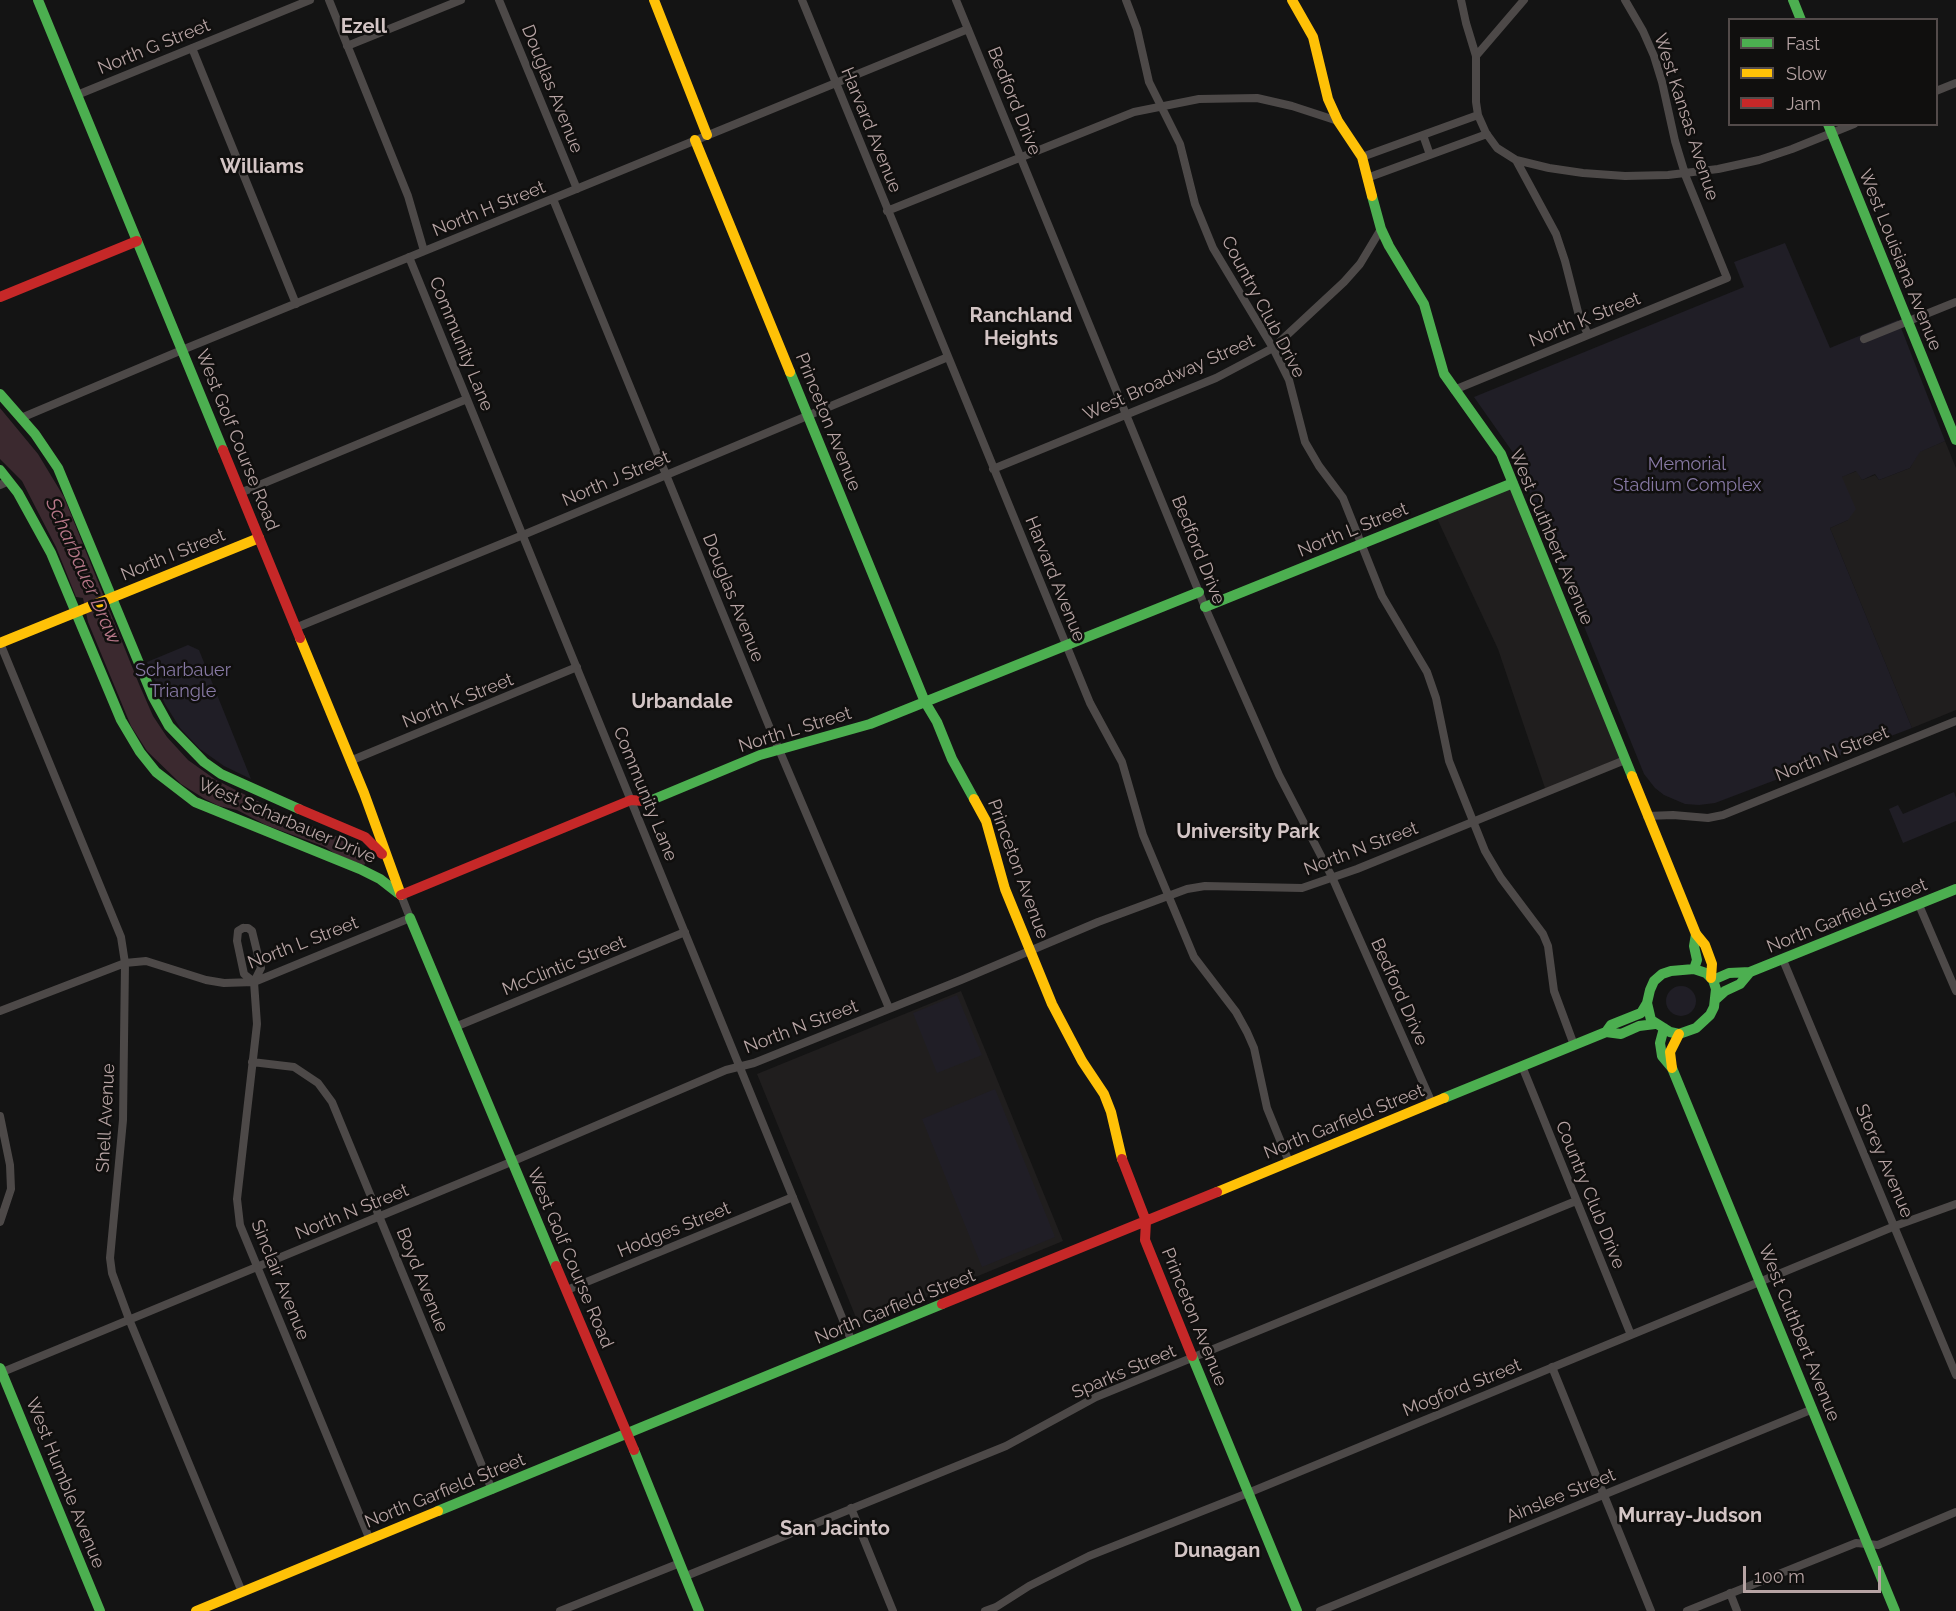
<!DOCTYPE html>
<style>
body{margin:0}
#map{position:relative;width:1956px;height:1611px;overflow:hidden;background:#141414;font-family:Raleway,sans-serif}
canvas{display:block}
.legend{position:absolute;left:1728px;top:18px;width:210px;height:108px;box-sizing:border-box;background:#100f0e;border:2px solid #534b4a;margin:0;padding:8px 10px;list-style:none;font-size:18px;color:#b7a4a4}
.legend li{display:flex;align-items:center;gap:12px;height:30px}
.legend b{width:30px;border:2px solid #534b4a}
.scale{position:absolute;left:1743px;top:1566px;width:138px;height:27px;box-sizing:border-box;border:3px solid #b7a4a4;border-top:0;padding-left:8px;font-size:18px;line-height:21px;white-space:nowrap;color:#b7a4a4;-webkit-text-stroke:4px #100f0e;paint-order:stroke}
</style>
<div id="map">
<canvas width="1956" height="1611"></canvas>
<ul class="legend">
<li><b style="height:8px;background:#4caf50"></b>Fast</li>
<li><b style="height:8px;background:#ffc107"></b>Slow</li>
<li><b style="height:8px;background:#c62828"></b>Jam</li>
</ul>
<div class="scale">100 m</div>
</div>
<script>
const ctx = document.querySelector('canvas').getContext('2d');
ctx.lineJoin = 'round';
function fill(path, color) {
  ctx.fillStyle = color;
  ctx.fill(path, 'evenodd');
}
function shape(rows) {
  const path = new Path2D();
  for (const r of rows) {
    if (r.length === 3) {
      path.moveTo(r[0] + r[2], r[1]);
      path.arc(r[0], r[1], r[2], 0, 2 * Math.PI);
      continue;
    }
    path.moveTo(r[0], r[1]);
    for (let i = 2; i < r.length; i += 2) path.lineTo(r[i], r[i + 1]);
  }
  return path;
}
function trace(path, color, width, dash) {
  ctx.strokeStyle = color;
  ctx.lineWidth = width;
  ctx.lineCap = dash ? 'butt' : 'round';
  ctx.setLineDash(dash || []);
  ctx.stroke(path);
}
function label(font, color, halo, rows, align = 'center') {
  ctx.font = font + ' Raleway,sans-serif';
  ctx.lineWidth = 5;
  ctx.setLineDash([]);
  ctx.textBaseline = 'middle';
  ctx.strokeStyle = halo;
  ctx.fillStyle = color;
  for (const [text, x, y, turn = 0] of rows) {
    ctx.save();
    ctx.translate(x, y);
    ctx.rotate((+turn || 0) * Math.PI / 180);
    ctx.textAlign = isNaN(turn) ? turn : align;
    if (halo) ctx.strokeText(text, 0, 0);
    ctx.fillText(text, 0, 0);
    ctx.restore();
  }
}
const built = shape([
 [1945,441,1956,468,1956,710,1912,728,1830,528,1848,520,1841,477,1857,471,1862,480,1875,475,1879,480,1910,468,1919,452],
 [1512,482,1624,759,1546,791,1498,649,1435,514],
 [961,991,1063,1241,859,1325,757,1074]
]);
const green = shape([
 [1785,243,1830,348,1898,320,1945,441,1920,452,1910,468,1879,480,1875,474,1862,480,1856,471,1842,477,1856,509,1848,520,1830,528,1912,728,1715,803,1699,805,1685,804,1664,795,1655,788,1644,774,1514,454,1474,397,1744,287,1734,262],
 [188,645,199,650,251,779,224,766,200,749,180,728,165,704,147,662],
 [1954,792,1956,798,1956,821,1903,843,1889,809,1898,805,1903,814],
 [1681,1001,15],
 [957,995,982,1055,937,1073,913,1013],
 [995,1089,1055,1237,982,1267,922,1119]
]);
const water = shape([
 [0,408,38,454,64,497,139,684,153,716,167,737,188,760,216,780,287,816,355,844,365,855,367,861,364,865,337,855,325,847,266,825,237,810,219,806,205,799,181,784,147,751,131,726,88,622,83,598,76,597,56,547,22,481,0,459]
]);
const street = shape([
 [329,0,408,196,424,251],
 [499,0,577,189],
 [802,0,1090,703,1122,762,1143,835,1194,957,1236,1012,1247,1032,1254,1048,1267,1108,1289,1162],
 [956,0,1205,607,1279,775,1332,877,1432,1103],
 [1126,0,1137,29,1149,82,1180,144,1195,204,1213,248,1273,348,1289,380,1305,442,1319,466,1343,498,1382,596,1427,672,1436,698,1449,761,1485,851,1501,878,1543,934,1548,946,1554,991,1574,1045],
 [1461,0,1466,23,1476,56,1476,102,1478,115,1486,133,1497,148,1516,160,1556,234,1565,261,1578,312,1588,335],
 [347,46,461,0],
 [192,48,296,304],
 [1476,56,1524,0],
 [1936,91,1956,83],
 [77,95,310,0],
 [1423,135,1430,155],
 [1362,157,1478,115],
 [1516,160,1549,168,1583,173,1625,176,1668,175,1718,169,1759,160,1792,149,1854,124],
 [1367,178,1487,134],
 [553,199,769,726,889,1008],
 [887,211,1134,112,1199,99,1257,98,1292,106,1338,121],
 [409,257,852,1342],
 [1864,339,1956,302],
 [1454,390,1727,278,1686,177,1675,141,1662,82,1654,56,1643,31,1625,0],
 [21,418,182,350,968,29],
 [993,469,1216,378,1273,348,1344,282,1360,264,1381,229],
 [0,485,9,481],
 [240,493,467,399],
 [295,628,523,535,948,357],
 [0,643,121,937,125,963,123,1120,110,1258,112,1273,129,1319,242,1592],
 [350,761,577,667],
 [1647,816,1673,815,1708,818,1723,815,1956,721],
 [1919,905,1956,991],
 [243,928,248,928,252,931,261,968,254,982,244,974,237,941,238,931,243,928],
 [1783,960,1956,1375],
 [254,982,257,1024,237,1199,240,1225,370,1540],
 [0,1011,125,963,146,961,206,980,224,983,254,982,410,918,401,895],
 [455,1027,685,932],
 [252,1062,294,1067,318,1083,332,1102,492,1490],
 [1522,1066,1631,1335],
 [0,1116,10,1165,11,1189,0,1222],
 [567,1290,793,1197],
 [1552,1367,1651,1611],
 [0,1373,511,1162,726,1070,754,1063,961,980,1098,922,1187,889,1205,886,1302,888,1357,869,1625,760],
 [851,1508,893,1611],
 [686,1576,1006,1446,1096,1397,1576,1201],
 [1730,1593,1737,1611],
 [560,1611,680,1563],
 [985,1611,996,1607,1029,1586,1089,1556,1248,1493,1895,1226,1956,1204],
 [1320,1611,1813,1409],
 [1687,1611,1856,1543,1878,1545,1956,1512]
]);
const fast = shape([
 [38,0,223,450],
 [1793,0,1801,20],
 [1828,124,1956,440],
 [1372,196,1381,229,1389,246,1424,304,1444,374,1501,454,1632,776],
 [790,372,925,702,937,722,952,759,974,799],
 [0,394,35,434,58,468,153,697,169,726,204,762,221,774,299,809],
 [0,470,18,493,51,553,121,720,140,752,156,772,195,802,360,869,380,879,398,893],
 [1205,607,1513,483],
 [643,801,647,802,760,755,870,724,1199,592],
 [410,918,556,1266],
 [1694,969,1706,973,1713,980,1716,989,1714,1007,1710,1015,1696,1028,1679,1034,1670,1032,1651,1020,1647,1003,1650,990,1654,981,1662,974,1671,971,1694,969],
 [1694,969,1697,960,1694,946,1696,934],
 [1713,980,1729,973,1750,972,1956,889],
 [1715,1000,1725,991,1740,984,1750,972],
 [1664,1028,1660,1043,1662,1056,1672,1068,1895,1611],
 [1606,1032,1611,1025,1641,1013,1647,1003],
 [1444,1098,1606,1032,1621,1034,1639,1026,1655,1024],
 [1192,1356,1297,1611],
 [0,1368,100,1611],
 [634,1450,699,1611],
 [438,1511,942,1304]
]);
const slow = shape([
 [654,0,707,135],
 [1292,0,1313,37,1328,99,1338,121,1362,157,1372,196],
 [695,140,790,372],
 [300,638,364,793,401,895],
 [0,643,259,538],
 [1632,776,1696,934,1705,945,1712,964,1711,978],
 [974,799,986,821,1005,889,1052,1004,1082,1061,1104,1094,1111,1112,1122,1159],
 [1672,1068,1670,1052,1679,1034],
 [1217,1192,1444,1098],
 [196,1611,438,1511]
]);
const jam = shape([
 [0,297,137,241],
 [223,450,300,638],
 [299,809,365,837,382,854],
 [401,895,631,800,643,801],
 [1122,1159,1146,1221,1145,1240,1192,1356],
 [556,1266,634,1450],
 [942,1304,1217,1192]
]);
const streetNames = [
 ["North G Street",154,47,-22],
 ["Douglas Avenue",552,89,68],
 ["Bedford Drive",1014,101,68],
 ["West Kansas Avenue",1686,117,72],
 ["Harvard Avenue",871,130,68],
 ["North H Street",489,209,-22],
 ["West Louisiana Avenue",1900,260,68],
 ["Country Club Drive",1263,307,62],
 ["North K Street",1585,320,-22],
 ["Community Lane",461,344,68],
 ["West Broadway Street",1169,378,-24],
 ["Princeton Avenue",828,422,68],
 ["West Golf Course Road",237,440,68],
 ["North J Street",616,479,-23],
 ["North L Street",1353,530,-22],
 ["West Cuthbert Avenue",1551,537,67],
 ["Bedford Drive",1198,550,68],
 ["North I Street",173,555,-22],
 ["Harvard Avenue",1055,579,68],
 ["Douglas Avenue",733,598,68],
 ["North K Street",458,701,-22],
 ["North L Street",795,730,-17],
 ["North N Street",1832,754,-22],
 ["Community Lane",645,794,68],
 ["West Scharbauer Drive",287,821,23],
 ["North N Street",1361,849,-21],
 ["Princeton Avenue",1018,869,70],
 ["North Garfield Street",1847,916,-22],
 ["North L Street",303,943,-21],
 ["McClintic Street",564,966,-22],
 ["Bedford Drive",1399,992,66],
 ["North N Street",801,1027,-21],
 ["Shell Avenue",106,1118,-87],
 ["North Garfield Street",1344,1122,-22],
 ["Storey Avenue",1884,1161,67],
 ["Country Club Drive",1590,1195,68],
 ["North N Street",352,1212,-22],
 ["Hodges Street",674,1230,-22],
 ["West Golf Course Road",570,1258,67],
 ["Sinclair Avenue",280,1280,68],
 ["Boyd Avenue",422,1280,68],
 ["North Garfield Street",895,1307,-22],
 ["Princeton Avenue",1194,1317,68],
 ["West Cuthbert Avenue",1799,1333,68],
 ["Sparks Street",1124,1372,-23],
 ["Mogford Street",1462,1388,-22],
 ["West Humble Avenue",65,1483,68],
 ["North Garfield Street",445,1491,-22],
 ["Ainslee Street",1561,1496,-22]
];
const parkNames = [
 ["Memorial",1687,465],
 ["Stadium Complex",1687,486],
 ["Scharbauer",183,671],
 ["Triangle",183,692]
];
const neighbourhoodNames = [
 ["Ezell",364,27],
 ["Williams",262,167],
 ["Ranchland",1021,316],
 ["Heights",1021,339],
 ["Urbandale",682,702],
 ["University Park",1248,832],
 ["Murray-Judson",1690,1516],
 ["San Jacinto",835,1529],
 ["Dunagan",1217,1551]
];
const waterNames = [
 ["Scharbauer Draw",83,571,66]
];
fill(built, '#201e1e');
fill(green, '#201e26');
fill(water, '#3b292f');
trace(street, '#4d4948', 8);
trace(fast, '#4caf50', 10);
trace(slow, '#ffc107', 10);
trace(jam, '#c62828', 10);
label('18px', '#b7a4a4', '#100f0e', streetNames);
label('18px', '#8779a4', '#100f0e', parkNames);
label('bold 20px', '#d3c5c5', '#100f0e', neighbourhoodNames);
label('italic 20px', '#b67788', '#100f0e', waterNames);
</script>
